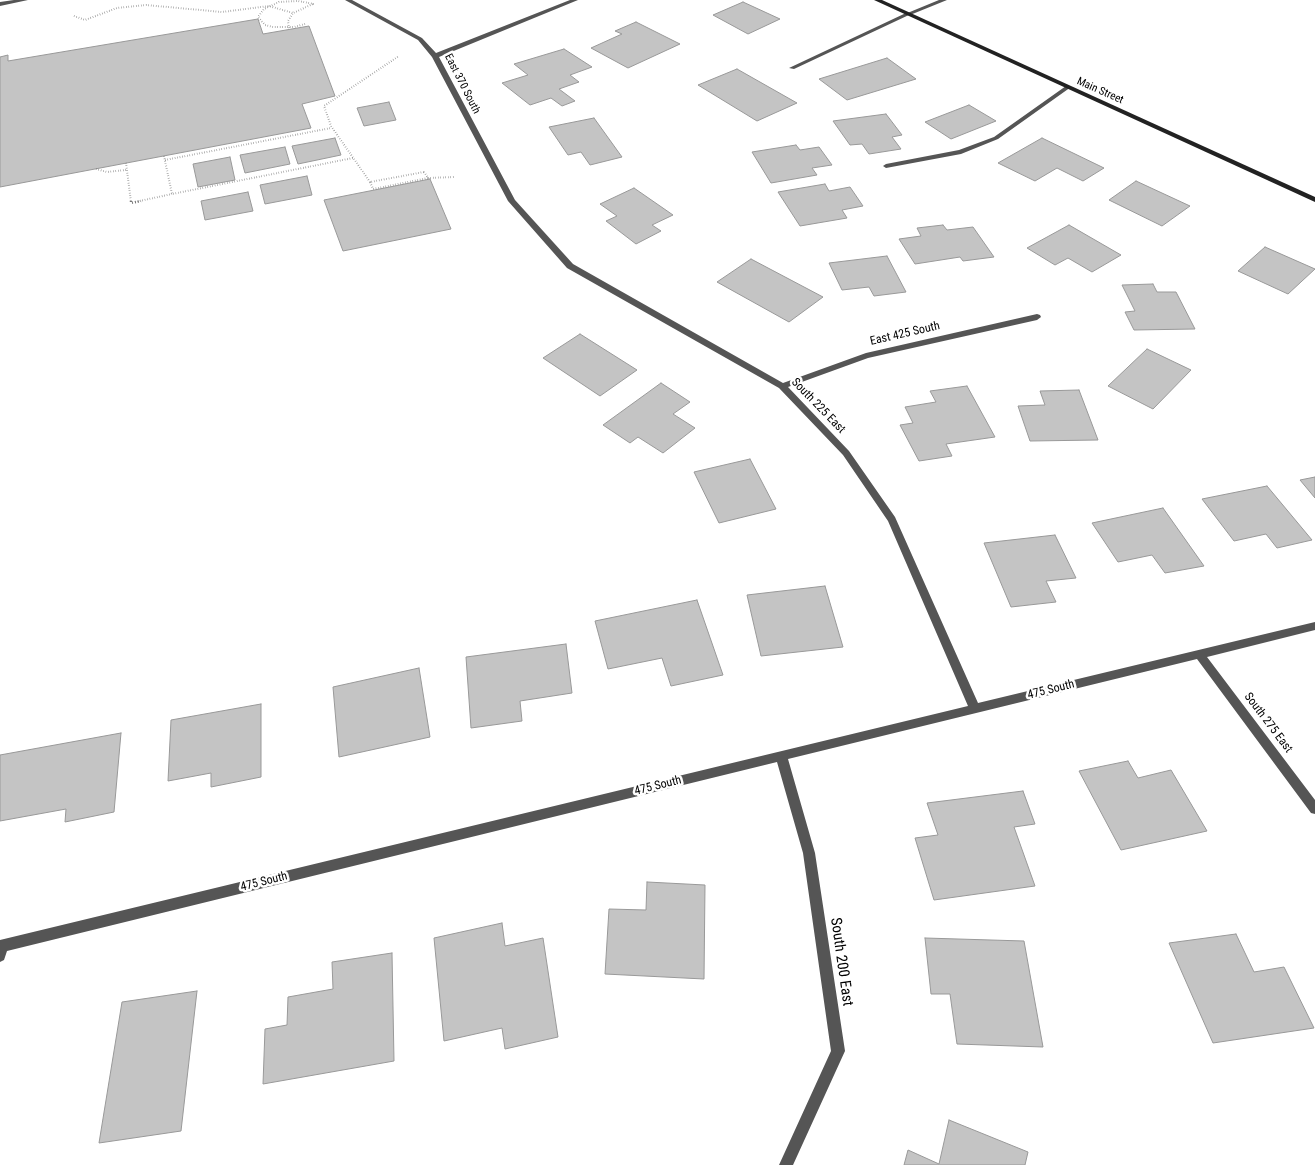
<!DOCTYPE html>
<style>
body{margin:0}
canvas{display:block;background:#fff}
</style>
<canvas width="1315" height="1165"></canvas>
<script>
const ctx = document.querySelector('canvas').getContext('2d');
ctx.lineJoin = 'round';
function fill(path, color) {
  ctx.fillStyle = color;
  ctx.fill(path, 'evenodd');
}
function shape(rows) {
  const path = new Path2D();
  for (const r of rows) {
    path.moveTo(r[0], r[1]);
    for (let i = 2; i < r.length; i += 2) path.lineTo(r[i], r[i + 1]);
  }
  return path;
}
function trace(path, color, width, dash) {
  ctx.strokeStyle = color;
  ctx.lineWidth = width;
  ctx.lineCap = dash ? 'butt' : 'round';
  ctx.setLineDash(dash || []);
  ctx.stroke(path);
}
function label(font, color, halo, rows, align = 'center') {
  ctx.font = font + ' "Roboto Condensed",sans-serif';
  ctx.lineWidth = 5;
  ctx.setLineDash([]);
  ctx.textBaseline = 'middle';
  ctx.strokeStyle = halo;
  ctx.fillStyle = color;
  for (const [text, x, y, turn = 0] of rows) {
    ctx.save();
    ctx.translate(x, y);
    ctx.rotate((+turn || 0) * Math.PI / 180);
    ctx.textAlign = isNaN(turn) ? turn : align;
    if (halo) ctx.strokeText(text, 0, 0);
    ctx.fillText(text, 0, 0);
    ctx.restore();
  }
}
const building = shape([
 [743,2,780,19,748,34,713,15,743,2],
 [258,19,263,34,309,26,335,96,302,104,311,128,0,187,0,57,8,55,8,61,258,19],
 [636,22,680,44,628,68,591,48,622,34,615,31,636,22],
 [564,49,592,67,570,75,579,82,559,89,575,101,562,106,551,98,530,105,502,83,528,75,514,64,564,49],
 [887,58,916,79,847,100,819,79,887,58],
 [737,69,797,103,757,121,698,85,737,69],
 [389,102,396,120,364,126,357,108,389,102],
 [969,105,996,121,951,139,925,122,969,105],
 [886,114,902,135,892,137,901,149,869,154,862,144,850,145,833,121,886,114],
 [594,118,622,157,590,165,581,152,568,155,549,127,594,118],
 [335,138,341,155,298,164,292,146,335,138],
 [1042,138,1104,168,1083,181,1057,168,1035,181,998,163,1042,138],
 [796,145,800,150,819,147,832,165,812,168,817,175,771,183,752,152,796,145],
 [285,147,290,164,245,173,240,155,285,147],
 [230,157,235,180,198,187,193,164,230,157],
 [307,176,312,195,265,204,260,185,307,176],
 [430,179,451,229,343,251,324,200,430,179],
 [1136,181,1190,206,1162,226,1109,200,1136,181],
 [825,184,829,191,850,187,863,206,842,210,847,218,800,226,778,192,825,184],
 [634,188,673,215,652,225,661,231,636,244,606,221,617,216,600,204,634,188],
 [248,192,253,211,205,220,201,201,248,192],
 [943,225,947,230,973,227,994,257,963,261,960,257,915,264,899,239,921,236,917,228,943,225],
 [1069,225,1121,255,1092,272,1068,258,1055,265,1027,248,1069,225],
 [1265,247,1315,269,1288,294,1238,271,1265,247],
 [887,256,906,292,874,296,869,287,842,290,829,263,887,256],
 [751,259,823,297,789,322,717,282,751,259],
 [1153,284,1157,292,1176,292,1195,329,1134,330,1125,312,1135,311,1122,285,1153,284],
 [580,334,637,370,600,396,543,358,580,334],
 [1147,349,1191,370,1153,409,1108,386,1147,349],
 [661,383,690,402,673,414,695,428,663,453,638,437,630,443,603,425,661,383],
 [967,386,995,437,946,444,952,456,919,461,900,425,913,423,905,407,936,402,930,391,967,386],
 [1079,390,1098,440,1030,441,1018,406,1045,405,1040,391,1079,390],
 [750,459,776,509,719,523,694,472,750,459],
 [1315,477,1315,498,1300,480,1315,477],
 [1267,486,1312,540,1277,548,1266,534,1234,541,1202,499,1267,486],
 [1163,508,1204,566,1165,573,1152,555,1118,562,1092,523,1163,508],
 [1055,535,1076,578,1046,581,1056,602,1011,607,984,543,1055,535],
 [825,586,843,647,761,656,747,595,825,586],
 [697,600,723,675,671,686,662,658,608,669,595,621,697,600],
 [566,644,572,693,520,701,522,721,471,728,466,657,566,644],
 [419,668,430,737,339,757,333,687,419,668],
 [261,704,261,777,211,787,211,773,168,781,171,720,261,704],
 [121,733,114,812,65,822,66,809,0,821,0,755,121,733],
 [1128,761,1138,778,1171,770,1207,831,1121,850,1079,771,1128,761],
 [1023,791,1035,824,1014,827,1035,886,934,900,915,838,938,835,927,803,1023,791],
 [647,882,705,885,704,979,605,974,609,909,646,910,647,882],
 [502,923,505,946,543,938,558,1037,505,1049,502,1028,444,1041,434,938,502,923],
 [1236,934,1254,972,1284,967,1314,1028,1213,1043,1169,943,1236,934],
 [925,938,1024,941,1043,1047,957,1044,950,994,931,994,925,938],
 [392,953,394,1061,263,1084,265,1029,287,1025,288,997,333,989,332,962,392,953],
 [197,991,181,1131,99,1143,122,1002,197,991],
 [949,1120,1028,1152,1025,1165,904,1165,908,1150,939,1164,949,1120]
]);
const pathFar1 = shape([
 [74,16,85,20,117,8,146,5,222,12,269,6,293,13],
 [305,24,294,27,273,27,265,25,258,17,264,9,279,2,298,1,314,4],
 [289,28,288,21,293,13,313,4],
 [164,156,172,194,353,158],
 [165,160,331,128],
 [126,163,131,202],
 [96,169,107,172,126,170],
 [424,172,428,178,373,189,370,182,424,172],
 [428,178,454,177],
 [370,182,331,126,324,106,399,56],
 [135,202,172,194]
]);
const path = shape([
 [131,201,131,203,141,201]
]);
const lane = shape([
 [939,0,947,0,910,15,905,14,939,0]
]);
const street = shape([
 [14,0,28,0,0,6,0,2,14,0],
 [345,0,352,0,422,38,436,53,570,0,578,0,439,57,515,200,573,264,783,383,866,353,1037,314,1040,315,1041,317,1037,320,868,358,788,387,849,451,895,517,978,703,1315,622,1315,630,1207,657,1315,800,1315,814,1311,813,1197,659,788,759,815,853,845,1051,793,1165,779,1165,831,1051,803,853,777,762,7,951,4,960,0,962,0,940,968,706,888,521,843,455,779,388,567,268,508,201,432,57,418,40,345,0],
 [906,13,911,14,794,69,789,68,906,13],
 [1066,86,1071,87,998,139,961,154,886,168,883,166,886,164,959,150,994,137,1066,86]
]);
const secondary = shape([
 [874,0,882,0,1315,197,1315,202,874,0]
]);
const farStreetnames = [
 ["East 370 South",462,84,63],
 ["Main Street",1100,91,24]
];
const streetNames = [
 ["East 425 South",905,334,-13],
 ["South 225 East",818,406,46],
 ["475 South",1051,690,-14],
 ["South 275 East",1268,723,53],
 ["475 South",658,786,-14],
 ["475 South",264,882,-14]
];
const nearStreetnames = [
 ["South 200 East",841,962,82]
];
fill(building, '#c4c4c4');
trace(building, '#999', 1);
trace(pathFar1, '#777', 2, [0.5, 2]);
trace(path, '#777', 2.5, [1, 2]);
fill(lane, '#555');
fill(street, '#555');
fill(secondary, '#222');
label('11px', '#000', '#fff', farStreetnames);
label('12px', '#000', '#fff', streetNames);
label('15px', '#000', '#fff', nearStreetnames);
</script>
